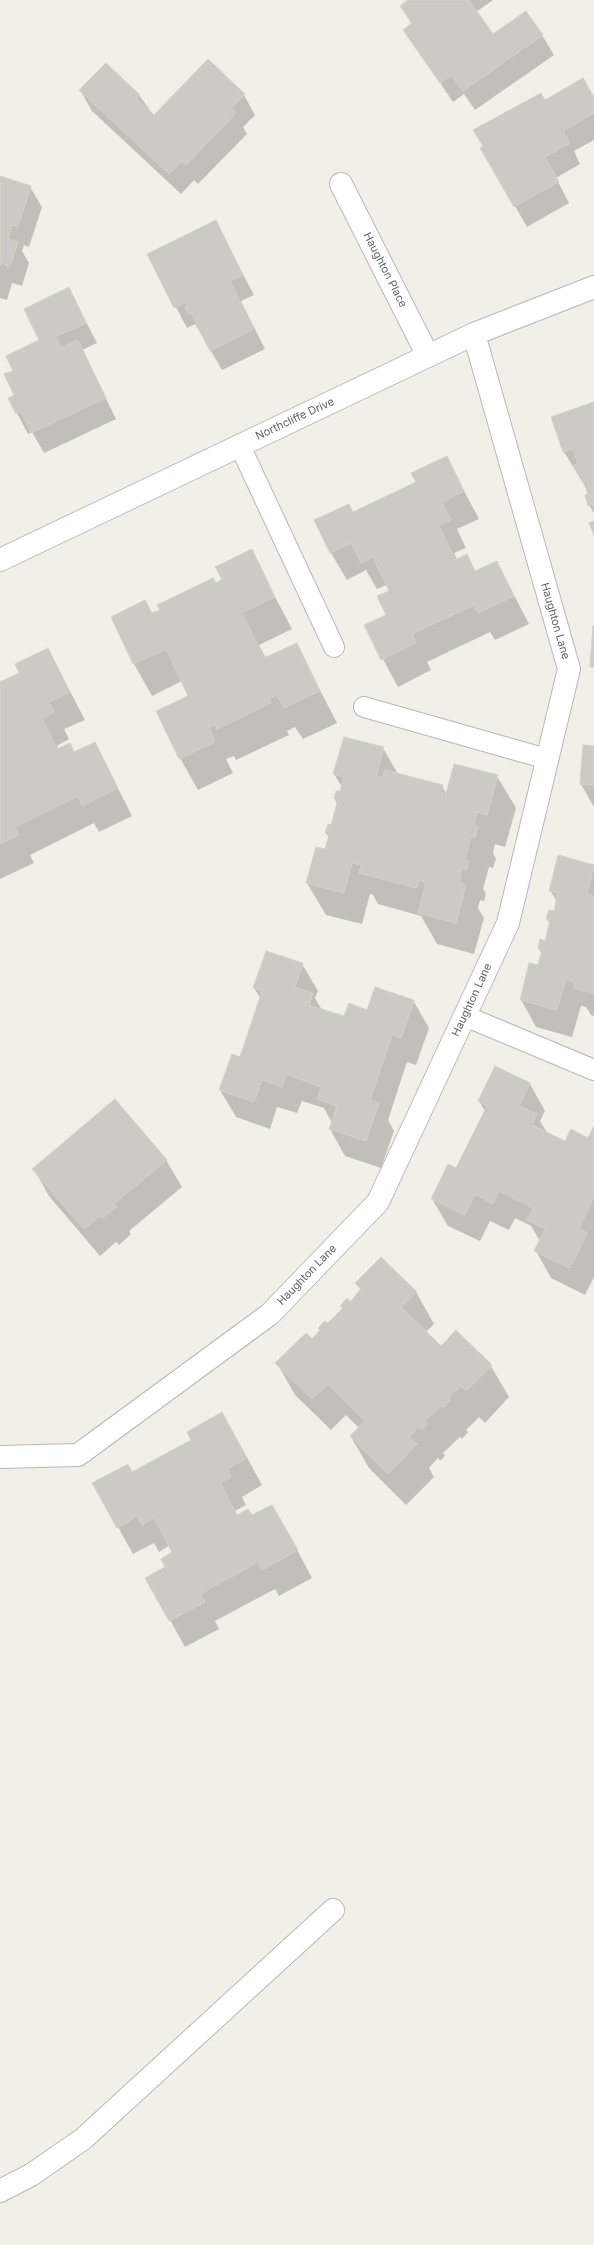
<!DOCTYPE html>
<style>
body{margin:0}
canvas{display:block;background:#f1efe8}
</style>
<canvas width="594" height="2245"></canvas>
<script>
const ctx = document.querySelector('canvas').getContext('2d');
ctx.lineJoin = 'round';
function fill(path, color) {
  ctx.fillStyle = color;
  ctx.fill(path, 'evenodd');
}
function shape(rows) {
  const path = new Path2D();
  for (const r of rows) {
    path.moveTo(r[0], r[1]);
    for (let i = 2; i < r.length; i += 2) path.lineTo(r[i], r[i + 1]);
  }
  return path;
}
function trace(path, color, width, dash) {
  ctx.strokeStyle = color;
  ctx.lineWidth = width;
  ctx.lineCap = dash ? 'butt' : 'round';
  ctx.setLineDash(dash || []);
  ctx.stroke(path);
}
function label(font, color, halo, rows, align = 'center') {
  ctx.font = font + ' Inter,sans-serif';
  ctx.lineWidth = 3;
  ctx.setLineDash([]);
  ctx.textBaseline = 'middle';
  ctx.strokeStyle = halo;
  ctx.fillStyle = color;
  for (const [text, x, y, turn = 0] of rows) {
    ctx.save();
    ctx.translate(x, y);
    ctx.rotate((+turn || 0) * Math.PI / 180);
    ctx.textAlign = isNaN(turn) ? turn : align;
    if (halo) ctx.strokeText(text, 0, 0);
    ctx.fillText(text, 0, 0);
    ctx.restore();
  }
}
const shadow = shape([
 [410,0,493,0,476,12,493,36,542,35,554,55,475,110,464,94,453,102,404,30,412,25,401,6],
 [80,90,139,95,154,116,244,95,255,115,243,127,247,134,198,184,194,180,181,194,92,111],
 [594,98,594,140,574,151,580,164,556,178,569,203,527,227,482,148,545,101],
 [0,177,30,187,42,207,29,247,24,245,22,251,29,263,22,286,12,283,7,300,0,298],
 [215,221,254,295,241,301,265,349,222,370,195,324,187,328,148,254],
 [69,289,97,343,82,350,116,419,44,453,32,432,28,434,9,398,15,395,15,371,41,341],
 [594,403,594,513,589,505,588,491,564,452],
 [446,457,479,519,457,529,466,548,454,553,457,560,466,556,476,572,497,562,529,624,495,640,490,632,427,662,431,670,398,687,365,626,387,615,390,591,387,585,377,589,366,570,347,580,331,553,353,513,417,482],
 [251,551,292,629,259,645,266,658,296,644,337,723,303,739,295,727,287,731,289,735,236,760,234,756,226,759,233,773,198,790,180,758,190,696,182,681,152,696,134,664,112,618,152,614,223,580],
 [48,649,85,720,64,729,69,739,57,746,59,750,74,753,95,743,132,816,99,832,94,823,30,855,34,863,0,879,0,683,20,674],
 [594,747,594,807,581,784],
 [383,748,398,774,442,786,447,795,497,776,516,808,505,847,495,844,493,853,496,859,493,868,489,867,483,889,486,894,484,901,480,900,478,908,484,918,474,954,437,944,421,916,378,904,373,895,370,894,362,924,326,915,307,883,326,850,329,838,326,833,332,826,337,805,335,799,337,792,340,793,342,787,334,774],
 [559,857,594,866,594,1016,591,1015,586,1007,581,1006,572,1037,536,1027,521,1000,539,966,542,954,539,949,546,942,550,924,547,919,554,912,557,902,550,890],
 [302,964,318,991,315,998,322,1010,345,1018,413,1000,429,1028,416,1065,407,1062,388,1120,394,1131,381,1168,345,1156,330,1129,332,1123,324,1108,302,1101,297,1113,277,1107,270,1129,236,1117,220,1090,241,1058,261,999,254,988],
 [496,1068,530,1084,545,1111,540,1121,548,1134,565,1143,589,1139,594,1129,594,1277,585,1295,551,1278,536,1251,540,1241,531,1226,515,1218,509,1230,490,1221,480,1241,448,1226,432,1199,456,1169,485,1111,479,1101],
 [166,1160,182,1187,129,1231,131,1234,119,1245,116,1242,100,1256,49,1196,34,1169],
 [357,1283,416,1292,434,1324,426,1332,441,1347,491,1366,509,1397,485,1423,479,1417,466,1430,468,1432,462,1439,460,1437,443,1453,445,1456,440,1461,438,1458,429,1468,434,1477,406,1505,369,1468,351,1437,359,1428,346,1415,331,1430,295,1395,277,1363,312,1341,343,1309,341,1306,350,1303,361,1291],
 [238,1441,262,1485,242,1497,246,1505,235,1511,237,1516,252,1517,288,1533,312,1578,279,1596,275,1589,215,1621,219,1629,185,1647,170,1620,174,1553,170,1545,159,1552,154,1543,133,1554,118,1527,132,1473]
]);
const building = shape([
 [408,0,469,0,493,34,526,11,543,35,463,91,451,75,440,83,403,30,412,23,400,6,408,0],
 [208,59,245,94,231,108,236,113,186,165,182,161,169,174,79,90,106,63,140,95,136,98,154,115,208,59],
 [583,78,594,97,594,113,563,131,570,143,545,157,559,182,514,207,480,148,483,146,473,130,541,93,545,100,583,78],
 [0,176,31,186,18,227,12,225,8,239,18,242,10,267,1,263,0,266,0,176],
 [216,220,243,275,230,281,254,329,210,351,191,313,188,314,185,307,188,305,186,302,174,308,147,254,216,220],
 [69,287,86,323,55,337,61,348,78,340,106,398,31,433,21,412,16,414,8,398,14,395,4,374,13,371,6,356,39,340,24,309,69,287],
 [594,402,594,509,593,504,588,506,585,495,588,494,581,475,578,475,574,465,578,464,573,449,563,452,551,417,594,402],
 [447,456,464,491,442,502,451,520,439,526,455,560,467,554,475,571,497,561,514,596,478,613,474,605,412,634,416,643,381,660,364,625,386,615,377,596,389,591,373,557,361,563,351,543,330,553,314,520,349,504,353,512,416,482,411,473,447,456],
 [594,521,594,536,589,523,594,521],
 [252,549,275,597,242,613,264,658,297,643,320,691,284,708,277,695,269,699,271,703,217,729,215,725,209,727,215,742,179,759,156,711,188,696,166,649,133,664,111,617,145,600,152,613,160,610,157,605,213,578,216,583,222,579,215,567,252,549],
 [593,626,594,626,594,667,590,667,593,626],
 [48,648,70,692,49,702,54,712,42,718,57,749,70,743,74,752,95,742,118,788,82,806,78,796,15,827,19,835,0,844,0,682,19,673,15,664,48,648],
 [344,737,384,747,376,776,382,778,385,770,443,785,441,793,446,794,454,764,498,775,487,815,477,812,474,825,478,827,475,837,471,836,465,860,469,861,466,870,462,868,459,883,466,885,456,923,418,913,426,883,419,880,416,888,359,873,361,865,352,863,344,893,306,883,316,847,325,849,329,835,325,833,328,824,331,825,338,800,334,799,336,791,340,791,344,777,333,774,344,737],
 [583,745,594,746,594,785,580,784,583,745],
 [558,855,594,865,587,894,594,896,594,993,574,988,575,982,566,979,557,1010,520,1000,529,963,538,965,542,950,538,949,540,939,545,941,550,920,546,919,549,910,554,911,558,893,549,891,558,855],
 [266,951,303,963,295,987,313,993,309,1005,344,1016,349,1003,367,1010,375,987,414,1000,401,1038,392,1035,370,1100,379,1103,366,1141,329,1129,337,1106,317,1099,321,1087,286,1074,282,1087,262,1080,254,1102,219,1090,232,1054,240,1057,262,991,253,988,266,951],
 [495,1066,530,1083,519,1106,537,1114,532,1125,565,1141,571,1129,588,1138,594,1126,594,1197,579,1228,587,1233,570,1268,534,1251,545,1229,527,1220,533,1208,499,1191,493,1204,475,1194,465,1215,431,1199,448,1164,456,1168,487,1106,478,1101,495,1066],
 [115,1099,167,1160,114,1204,117,1207,102,1218,100,1216,84,1229,32,1169,115,1099],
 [381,1257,417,1292,401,1307,441,1346,456,1330,492,1365,466,1391,461,1386,448,1398,450,1400,443,1408,441,1406,425,1421,428,1424,422,1430,419,1427,409,1437,417,1444,388,1474,350,1436,365,1421,328,1384,312,1399,275,1363,306,1333,312,1339,320,1330,318,1328,325,1321,328,1323,343,1308,340,1306,347,1298,350,1302,361,1289,355,1283,381,1257],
 [222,1412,247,1458,227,1469,231,1477,220,1483,237,1515,248,1509,252,1515,272,1505,298,1550,262,1570,258,1562,200,1594,205,1602,169,1621,145,1578,165,1567,161,1559,172,1552,154,1518,142,1525,137,1516,117,1528,92,1483,128,1464,132,1472,191,1440,187,1432,222,1412]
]);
const lane = shape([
 [240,446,334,647],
 [364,707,547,759],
 [465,1016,594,1070]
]);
const street = shape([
 [341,184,428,356],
 [0,560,474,334,594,287],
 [0,1457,78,1455,270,1314,378,1202,508,923,569,669,474,334],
 [0,2191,31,2175,83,2139,333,1910]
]);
const streetNames = [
 ["Haughton Place",385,270,63],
 ["Northcliffe Drive",295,419,-25],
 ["Haughton Lane",555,621,74],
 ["Haughton Lane",472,1000,-65],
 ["Haughton Lane",307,1275,-46]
];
fill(shadow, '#0003');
fill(building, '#cccac5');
trace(building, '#d6d1c6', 1);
trace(lane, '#b5b8bc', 22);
trace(street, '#b5b8bc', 24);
trace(lane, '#fff', 20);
trace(street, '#fff', 22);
label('11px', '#5f6368', '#fff', streetNames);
</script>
